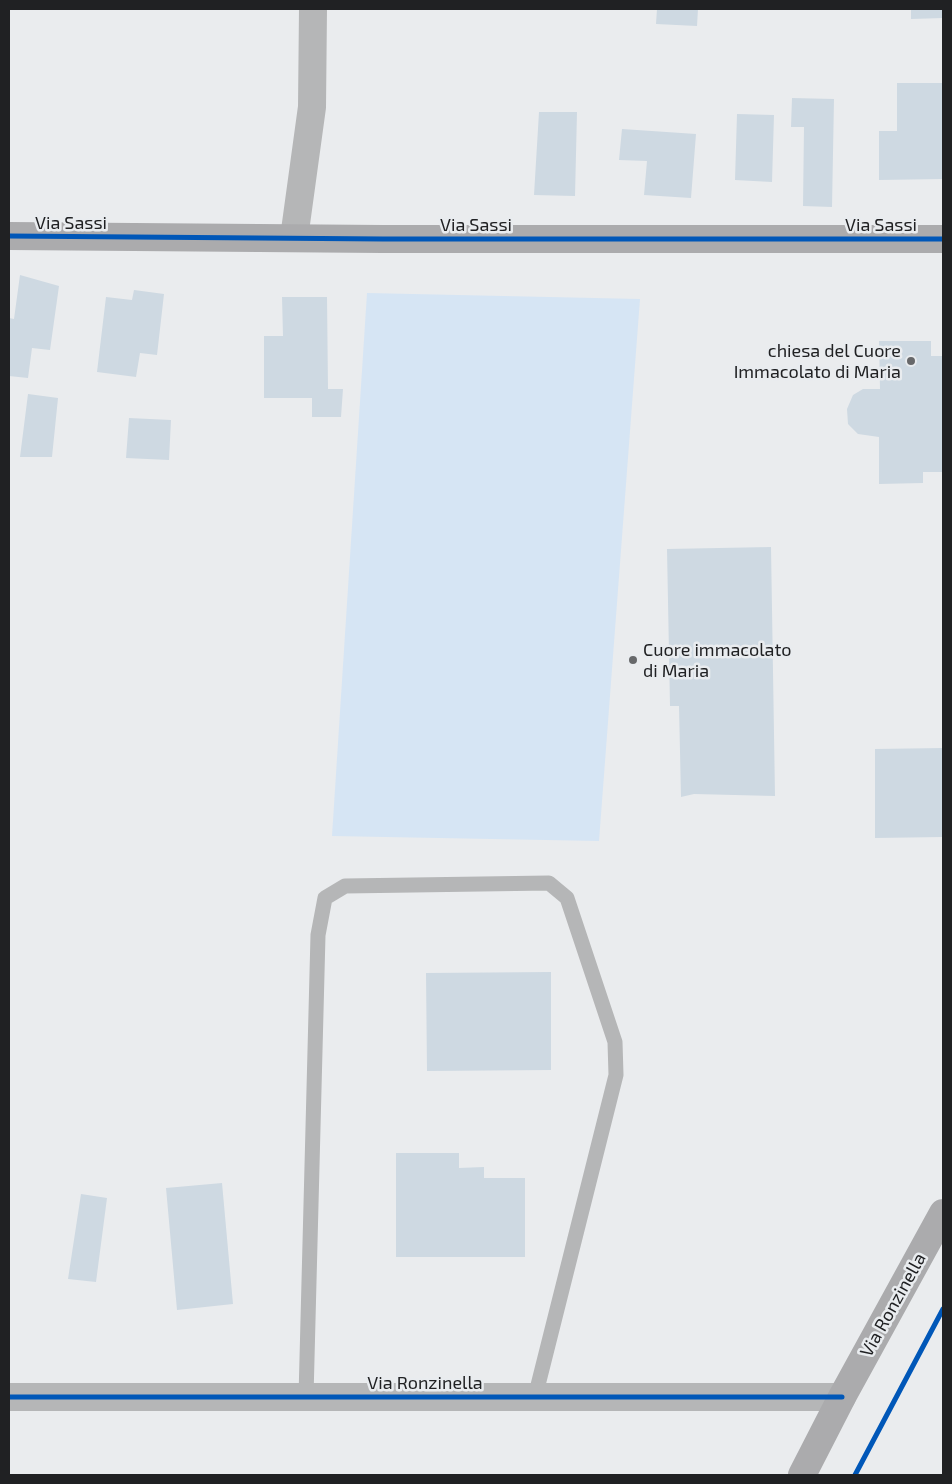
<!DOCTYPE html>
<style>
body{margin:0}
#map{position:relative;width:952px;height:1484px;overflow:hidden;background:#eaecee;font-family:"Exo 2",sans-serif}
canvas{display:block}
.frame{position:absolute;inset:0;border:10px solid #202123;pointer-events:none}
</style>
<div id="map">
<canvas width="952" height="1484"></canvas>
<div class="frame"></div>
</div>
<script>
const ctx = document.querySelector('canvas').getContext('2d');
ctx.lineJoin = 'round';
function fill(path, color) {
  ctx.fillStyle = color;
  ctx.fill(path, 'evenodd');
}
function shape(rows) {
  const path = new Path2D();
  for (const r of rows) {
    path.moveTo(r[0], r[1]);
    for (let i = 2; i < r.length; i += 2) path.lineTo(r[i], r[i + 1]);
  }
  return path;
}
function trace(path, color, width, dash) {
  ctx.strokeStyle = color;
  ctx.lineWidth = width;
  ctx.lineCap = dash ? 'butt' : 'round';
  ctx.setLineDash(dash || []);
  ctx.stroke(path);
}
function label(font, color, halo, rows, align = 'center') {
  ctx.font = font + ' "Exo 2",sans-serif';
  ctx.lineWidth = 5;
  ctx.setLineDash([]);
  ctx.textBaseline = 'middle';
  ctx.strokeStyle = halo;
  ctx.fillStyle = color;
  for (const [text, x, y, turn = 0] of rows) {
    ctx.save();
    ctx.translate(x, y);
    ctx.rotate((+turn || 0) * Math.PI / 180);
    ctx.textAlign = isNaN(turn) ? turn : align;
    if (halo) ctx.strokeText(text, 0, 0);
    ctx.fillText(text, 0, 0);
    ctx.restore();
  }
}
const green = shape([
 [367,293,640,299,599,841,332,836]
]);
const building = shape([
 [657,9,698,9,697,26,656,24],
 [911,9,943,9,943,18,911,19],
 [897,83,943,83,943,179,879,180,879,131,897,131],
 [792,98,834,99,832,207,803,206,804,127,791,127],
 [539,112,577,112,575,196,534,195],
 [737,114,774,115,772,182,735,180],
 [622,129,696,134,691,198,644,195,647,161,619,160],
 [20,275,59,286,50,350,32,348,28,378,9,376,9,318,14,319],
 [134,290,164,294,157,355,140,353,136,377,97,372,106,297,132,300],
 [282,297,327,297,328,389,343,389,341,417,312,417,312,398,264,398,264,336,283,336],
 [879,341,931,341,931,356,943,356,943,472,923,472,923,483,879,484,879,437,858,434,848,424,847,409,853,395,863,389,880,389],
 [28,394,58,398,52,457,20,457],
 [129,418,171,420,169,460,126,458],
 [771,547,775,796,694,794,681,797,679,706,670,706,667,549],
 [943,748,943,837,875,838,875,749],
 [551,972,551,1070,427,1071,426,973],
 [396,1153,459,1153,459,1168,484,1167,484,1178,525,1178,525,1257,396,1257],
 [222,1183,233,1304,177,1310,166,1188],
 [81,1194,107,1198,96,1282,68,1279]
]);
const lane = shape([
 [306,1397,318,935,325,898,345,886,549,883,567,898,615,1042,616,1075,535,1397]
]);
const street = shape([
 [294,238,312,107,313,9],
 [9,1397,842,1397]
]);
const secondary = shape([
 [9,236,383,239,943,239],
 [802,1475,842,1397,943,1213]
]);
const cycleway = shape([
 [9,236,383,239,943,239],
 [9,1397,842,1397],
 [855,1475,943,1309]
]);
const markers = [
 [911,361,5,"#67686a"],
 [633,660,5,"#67686a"]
];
const streetNames = [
 ["Via Sassi",71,223],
 ["Via Sassi",476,225],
 ["Via Sassi",881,225],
 ["Via Ronzinella",893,1305,-61],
 ["Via Ronzinella",425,1383]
];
const poiNames = [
 ["chiesa del Cuore",901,351],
 ["Immacolato di Maria",901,372],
 ["Cuore immacolato",643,650,"left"],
 ["di Maria",643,671,"left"]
];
fill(green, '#d6e5f4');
fill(building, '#ced9e2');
trace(lane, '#b5b6b7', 15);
trace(street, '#b5b6b7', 28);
trace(secondary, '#ababad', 28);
trace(cycleway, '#0057b8', 5);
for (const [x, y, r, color] of markers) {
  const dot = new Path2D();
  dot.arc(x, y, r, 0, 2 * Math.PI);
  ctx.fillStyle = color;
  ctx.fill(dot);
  trace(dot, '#e9ecef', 2);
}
label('18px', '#202123', '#e9ecef', streetNames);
label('18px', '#202123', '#e9ecef', poiNames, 'right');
</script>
